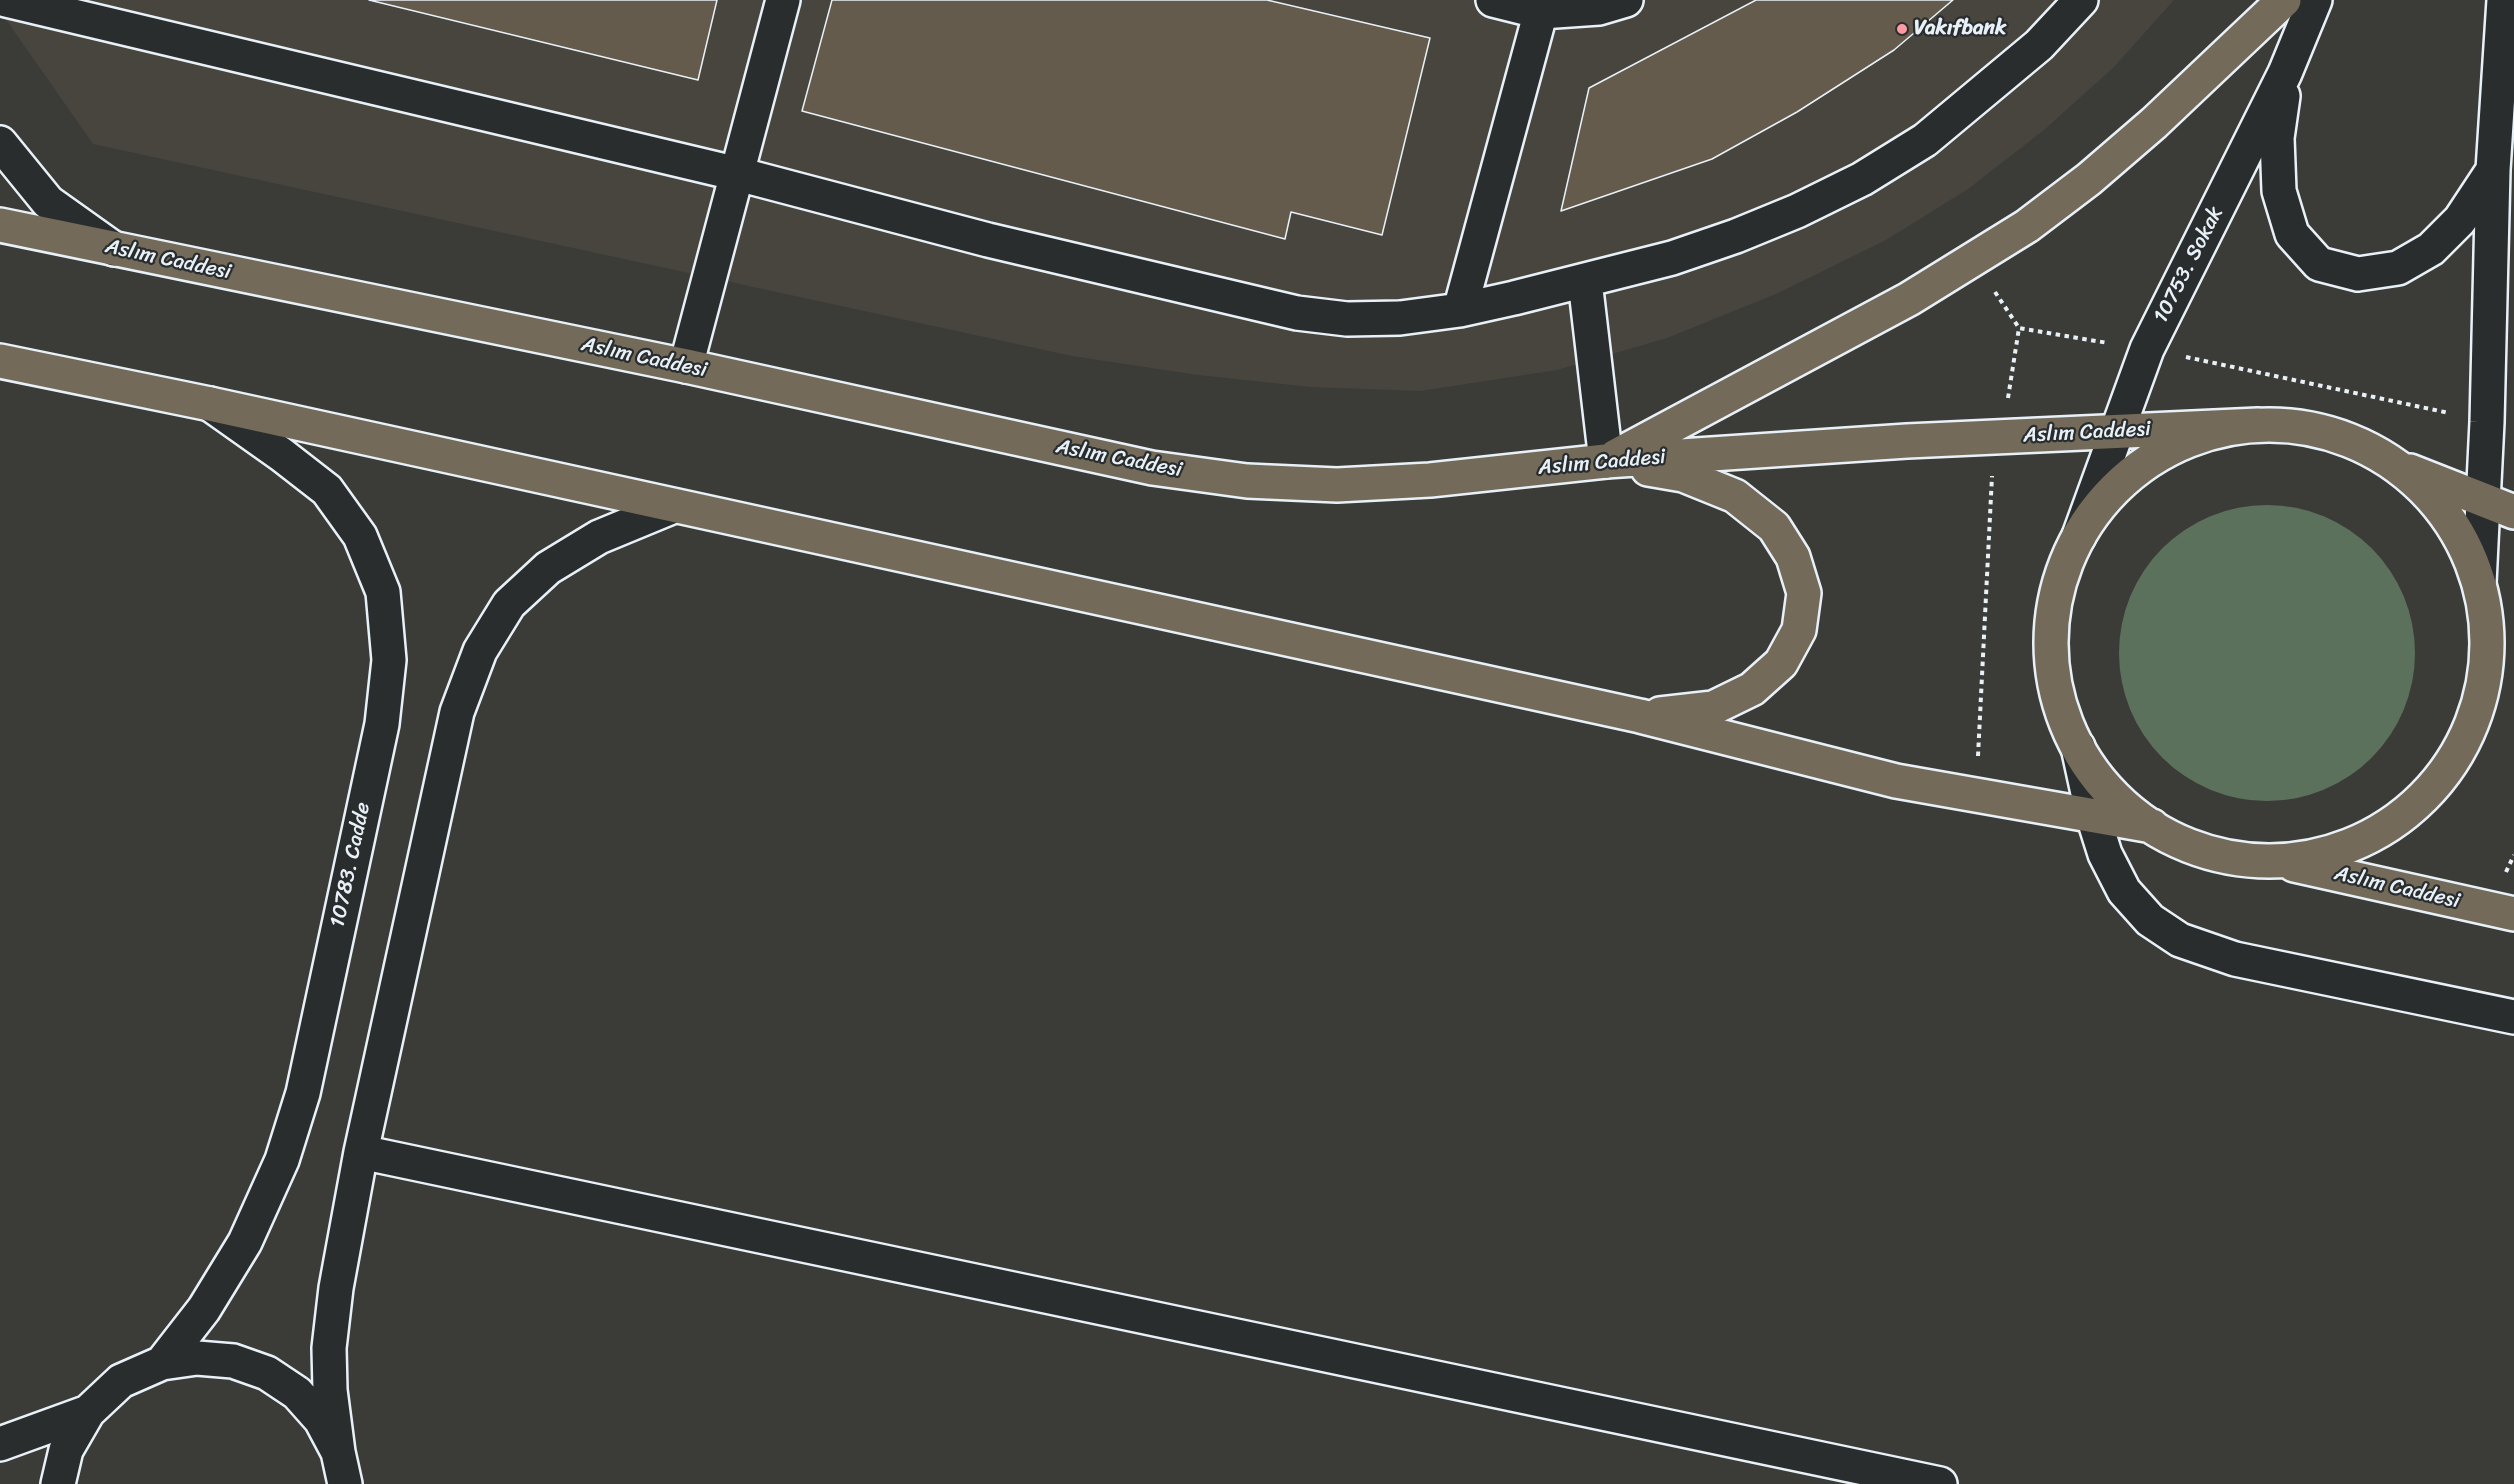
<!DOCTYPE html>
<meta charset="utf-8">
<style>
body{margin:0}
canvas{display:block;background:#3b3b37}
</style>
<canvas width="2514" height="1484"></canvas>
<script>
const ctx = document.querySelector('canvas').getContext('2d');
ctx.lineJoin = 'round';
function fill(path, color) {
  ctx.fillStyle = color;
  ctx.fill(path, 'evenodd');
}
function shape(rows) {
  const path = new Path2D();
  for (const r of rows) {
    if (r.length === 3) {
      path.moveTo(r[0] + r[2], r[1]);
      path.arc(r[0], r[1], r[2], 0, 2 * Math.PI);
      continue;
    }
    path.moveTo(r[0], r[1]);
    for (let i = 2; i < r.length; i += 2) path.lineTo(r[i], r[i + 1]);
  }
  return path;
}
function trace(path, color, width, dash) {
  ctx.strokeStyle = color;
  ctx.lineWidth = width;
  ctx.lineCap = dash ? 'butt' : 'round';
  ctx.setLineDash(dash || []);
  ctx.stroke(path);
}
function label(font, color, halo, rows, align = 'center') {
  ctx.font = font + ' Sriracha,sans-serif';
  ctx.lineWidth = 4.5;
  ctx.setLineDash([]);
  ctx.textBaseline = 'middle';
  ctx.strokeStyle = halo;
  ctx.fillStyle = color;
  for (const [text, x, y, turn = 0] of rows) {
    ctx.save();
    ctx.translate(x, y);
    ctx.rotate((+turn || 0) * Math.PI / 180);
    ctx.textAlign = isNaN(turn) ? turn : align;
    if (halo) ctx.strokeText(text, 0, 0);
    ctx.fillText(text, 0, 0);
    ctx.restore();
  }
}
const built = shape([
 [0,0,2174,0,2114,67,2044,130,1968,189,1886,240,1776,294,1667,338,1557,370,1420,391,1311,387,1198,375,1072,356,93,144,0,11]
]);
const green = shape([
 [2267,653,148]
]);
const building = shape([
 [369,0,717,0,698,80,369,0],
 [832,0,1267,0,1430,38,1382,235,1291,212,1285,239,802,111,832,0],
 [1756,0,1953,0,1894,50,1797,112,1712,159,1561,211,1589,88,1756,0]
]);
const path = shape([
 [1995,292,2019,328],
 [2186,357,2449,413],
 [2008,398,2019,328,2108,343],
 [1978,756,1992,476],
 [2506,872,2514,855]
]);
const minor = shape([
 [6,0,738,174,988,240,1297,313,1347,319,1400,318,1460,310,1514,298,1672,258,1736,236,1797,211,1862,179,1925,140,2039,45,2081,0],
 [1493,0,1541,12,1599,8,1626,0],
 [2283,96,2277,138,2279,191,2292,234,2319,264,2358,274,2398,268,2431,249,2460,220,2493,170],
 [0,143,48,202,114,249],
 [1585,281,1606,461],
 [1460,310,1544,0],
 [686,366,783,0],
 [2079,536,2147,349,2285,73,2315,0],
 [2479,583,2487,422,2493,170,2504,0],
 [2078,747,2093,816,2105,854,2124,891,2150,920,2180,940,2235,959,2514,1017],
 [361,1152,1940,1484],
 [162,1363,204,1309,245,1242,282,1160,303,1093,382,724,389,660,383,592,360,536,327,490,282,455,210,404],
 [0,1444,88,1412],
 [338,1452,330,1390,329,1348,336,1288,361,1152,457,712,480,651,509,604,548,568,599,537,674,506],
 [58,1484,66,1450,88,1412,121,1381,162,1363,197,1358,233,1361,267,1373,297,1393,321,1420,338,1452,345,1484]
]);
const major = shape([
 [0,225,686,366,1152,468,1247,481,1337,485,1430,480,1606,461,1907,441,2258,425],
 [0,361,210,404,1640,716,1896,781,2152,826],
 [2269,643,218],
 [1616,456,1909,299,2027,226,2089,179,2154,123,2284,0],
 [1648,469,1683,475,1735,496,1774,527,1793,557,1804,593,1799,630,1781,663,1752,689,1713,708,1660,714],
 [2410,471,2514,512],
 [2294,865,2514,914]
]);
const markers = [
 [1902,29,6,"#ff9aa2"]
];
const poiNames = [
 ["Vakıfbank",1914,29]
];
const streetNames = [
 ["Aslım Caddesi",168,260,12],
 ["10753. Sokak",2189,265,-63],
 ["Aslım Caddesi",644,358,12],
 ["Aslım Caddesi",2087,433,-3],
 ["Aslım Caddesi",1119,459,11],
 ["Aslım Caddesi",1602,463,-5],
 ["10783. Cadde",351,865,-78],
 ["Aslım Caddesi",2397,888,13]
];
fill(built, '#47453d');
fill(green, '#5c715c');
fill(building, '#645b4c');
trace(building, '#e8f1f8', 1.5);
trace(minor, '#e8f1f8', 38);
trace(major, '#e8f1f8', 38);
trace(path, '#e8f1f8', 4, [4.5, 4.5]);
trace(minor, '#2a2d2e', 33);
trace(major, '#746a5a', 33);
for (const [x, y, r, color] of markers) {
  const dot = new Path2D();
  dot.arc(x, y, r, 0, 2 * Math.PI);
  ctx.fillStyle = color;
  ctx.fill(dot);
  trace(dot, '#2a2d2e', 2);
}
label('bold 21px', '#e8f1f8', '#2a2d2e', poiNames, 'left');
label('21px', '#e8f1f8', '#2a2d2e', streetNames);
</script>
